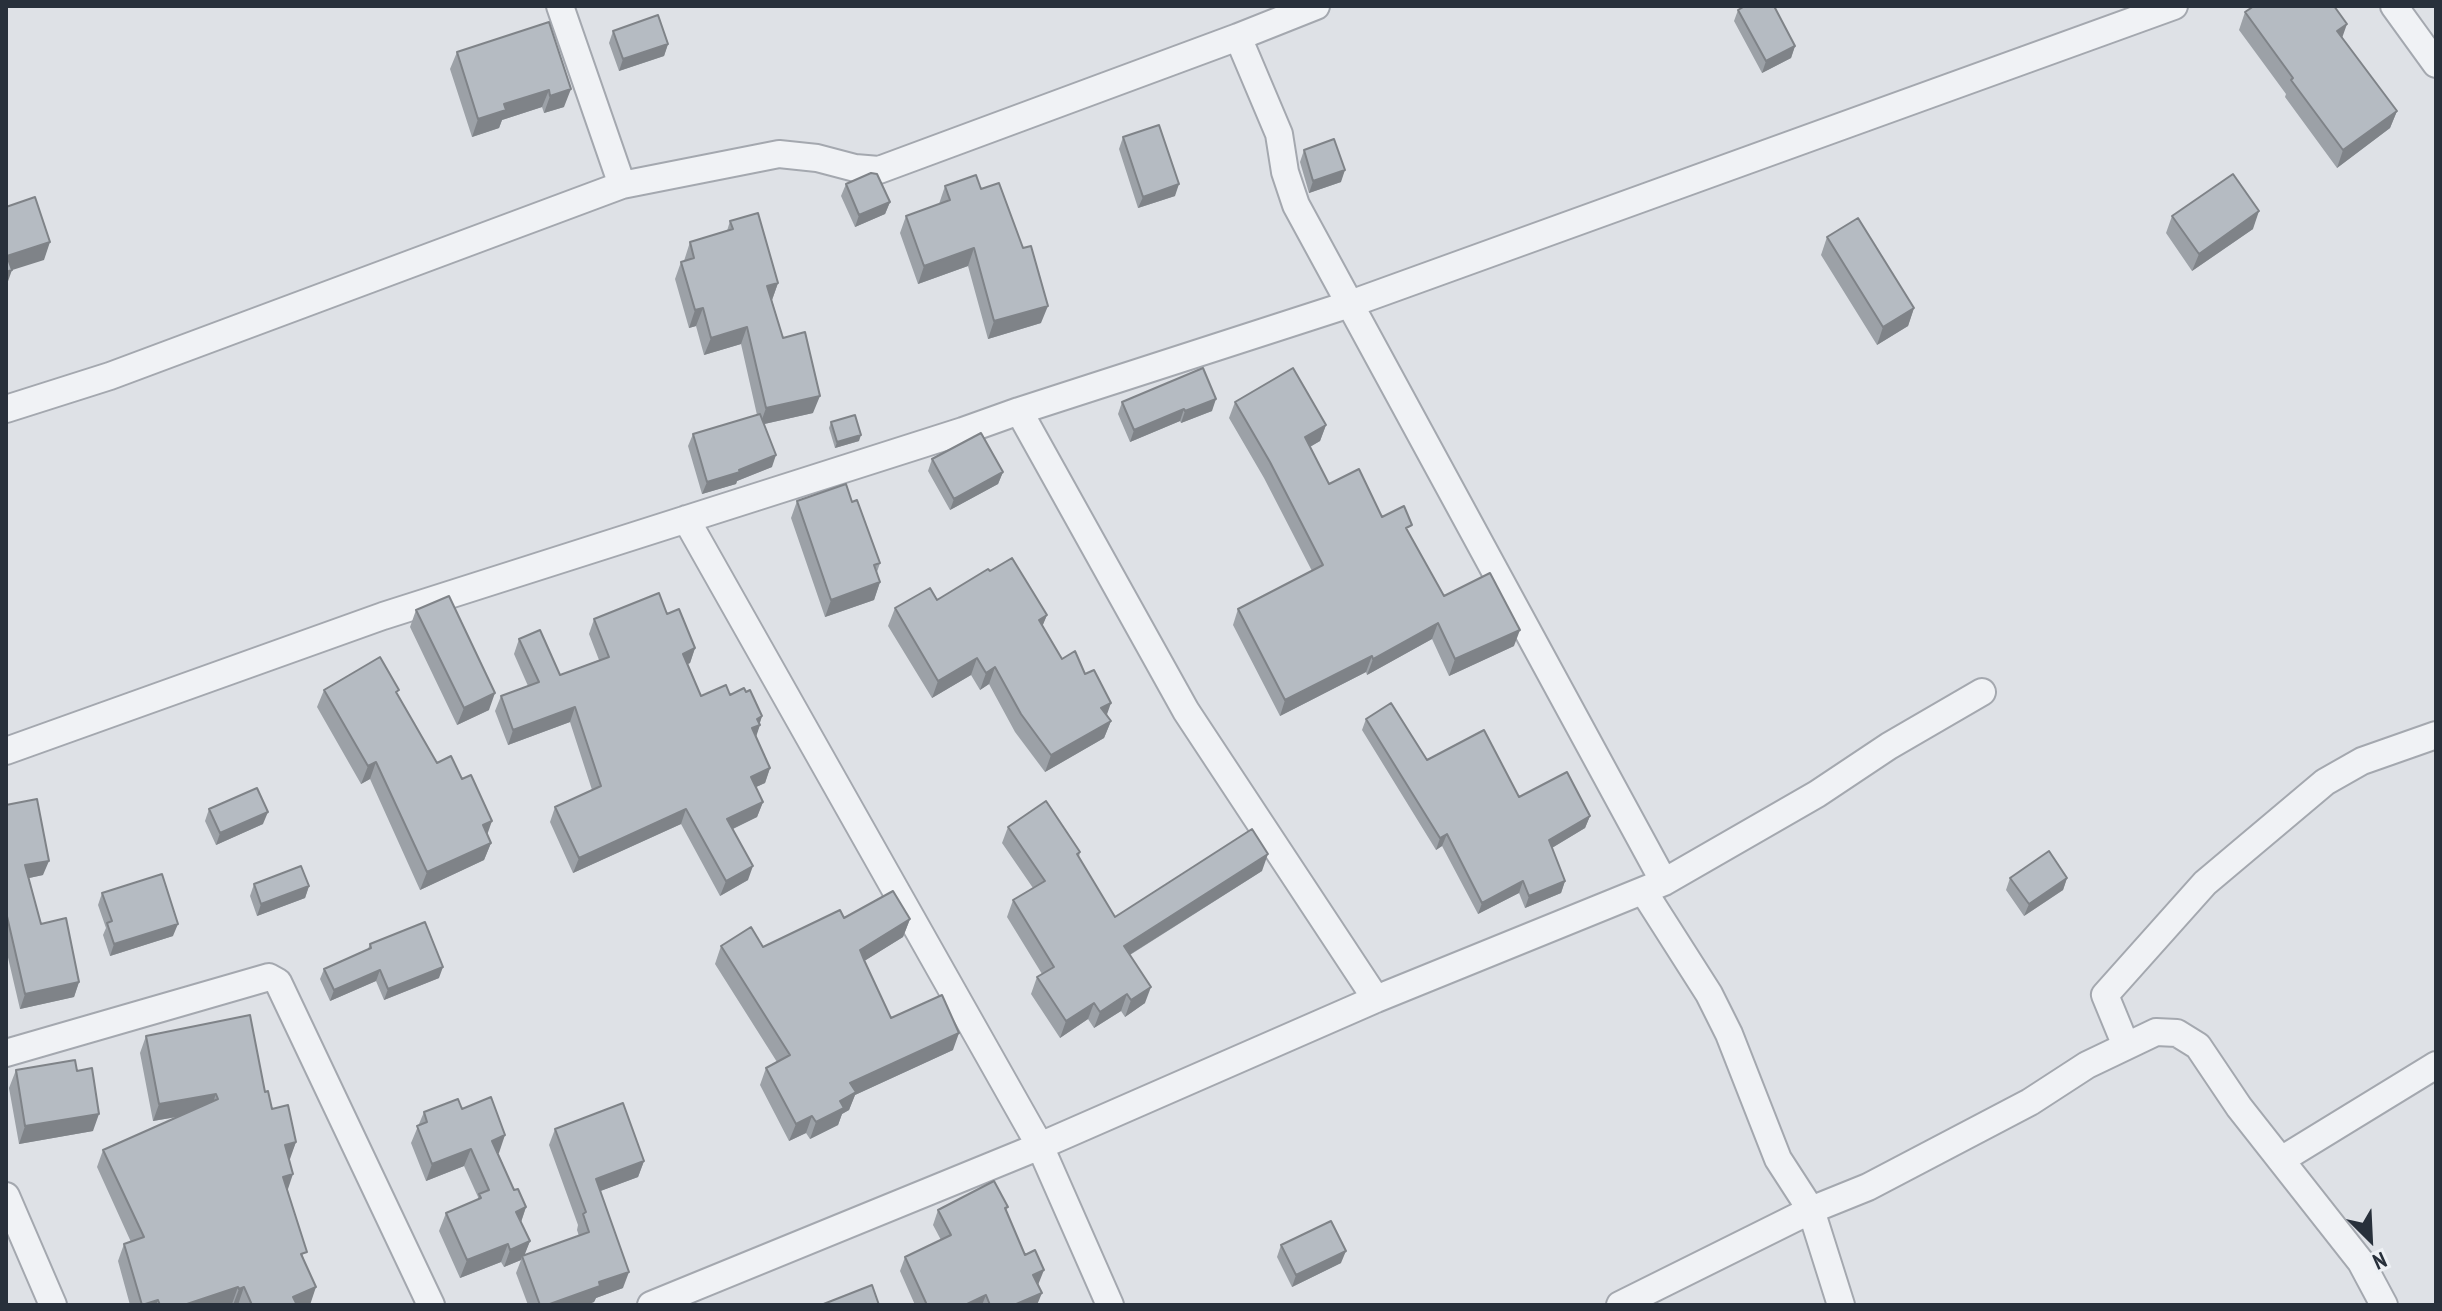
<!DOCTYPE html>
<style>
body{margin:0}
#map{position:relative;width:2442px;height:1311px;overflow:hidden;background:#dee1e6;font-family:"PT Sans Narrow",sans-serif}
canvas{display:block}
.frame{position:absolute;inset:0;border:8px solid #28303b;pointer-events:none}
.north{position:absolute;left:2330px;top:1199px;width:80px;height:80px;-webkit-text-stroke:6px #edf0f4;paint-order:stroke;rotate:156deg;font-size:22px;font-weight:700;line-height:32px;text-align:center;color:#28303b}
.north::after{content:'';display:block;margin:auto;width:28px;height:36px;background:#28303b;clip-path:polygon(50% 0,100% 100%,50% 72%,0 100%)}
</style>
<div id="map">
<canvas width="2442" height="1311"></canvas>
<div class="frame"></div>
<div class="north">N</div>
</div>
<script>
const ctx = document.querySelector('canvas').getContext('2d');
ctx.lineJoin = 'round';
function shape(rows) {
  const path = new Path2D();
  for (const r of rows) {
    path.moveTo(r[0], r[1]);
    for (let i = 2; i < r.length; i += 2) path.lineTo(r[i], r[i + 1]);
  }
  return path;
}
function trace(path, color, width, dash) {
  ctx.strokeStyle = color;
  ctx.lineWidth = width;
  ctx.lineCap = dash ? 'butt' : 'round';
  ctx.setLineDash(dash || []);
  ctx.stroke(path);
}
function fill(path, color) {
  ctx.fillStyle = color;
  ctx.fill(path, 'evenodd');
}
const street = shape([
 [560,6,622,185],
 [2394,6,2436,64],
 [1238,37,1316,6],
 [6,409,110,376,622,185,779,154,817,158,855,168,879,170,1238,37,1279,134,1285,172,1296,205,1664,882,1376,999,1040,1146,651,1305],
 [1019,411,1186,711,1376,999],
 [686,519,1040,1146,1110,1305],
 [6,751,383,616,963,431,1019,411,1350,304,2174,6],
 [1664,882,1817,794,1889,746,1982,692],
 [1644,892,1709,994,1729,1034,1778,1159,1811,1210,1841,1305],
 [2126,1046,2105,995,2205,883,2325,782,2362,761,2436,735],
 [6,1053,269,977,278,982,431,1305],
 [2281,1160,2436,1065],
 [6,1196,53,1305],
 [1620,1305,1811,1210,1868,1187,2030,1102,2087,1065,2156,1032,2177,1033,2198,1046,2239,1107,2361,1262,2384,1305]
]);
const wall = shape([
 [1738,10,1795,46,1791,58,1762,73,1734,21],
 [2245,12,2342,37,2397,111,2390,128,2337,168,2285,97,2286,94,2239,30],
 [549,22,564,107,544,113,542,107,502,120,499,128,472,137,450,69,457,52],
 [613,31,668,44,664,56,619,71,609,43],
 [1123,137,1175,196,1138,208,1119,149],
 [1304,150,1341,182,1309,193,1300,162],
 [846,184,890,202,885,214,855,227,841,196],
 [945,186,981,189,1041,323,988,339,968,266,918,284,900,233,906,216,939,204],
 [2172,216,2253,229,2192,271,2166,233],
 [730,221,778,283,772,300,783,338,813,413,764,424,772,467,737,481,736,484,702,494,688,446,693,434,757,415,741,344,704,355,696,326,689,328,675,279,681,262,684,261,690,242,727,231],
 [1827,237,1914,308,1908,326,1877,345,1821,255],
 [1122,402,1212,411,1181,423,1180,421,1130,442,1118,414],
 [1235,402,1326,425,1320,441,1310,447,1329,484,1409,534,1444,596,1514,646,1449,676,1432,639,1367,675,1366,672,1280,716,1233,625,1238,609,1312,571,1264,478,1229,418],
 [831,422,859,441,835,448,829,428],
 [932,459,1003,472,998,484,950,510,928,471],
 [797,501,852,502,880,563,877,572,880,582,874,600,825,617,791,518],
 [990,571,1047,615,1042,626,1062,659,1085,674,1111,721,1104,738,1045,772,1015,732,989,684,980,690,971,675,932,698,888,626,895,608,937,600],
 [416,610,489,710,457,725,410,627],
 [667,614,695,648,690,663,688,664,701,696,746,692,762,716,756,736,770,768,765,783,756,787,763,802,757,817,733,829,748,880,720,896,681,824,573,873,550,822,555,807,592,790,570,722,508,745,495,711,501,696,528,686,514,654,519,639,560,675,599,660,589,634,594,619],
 [324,690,397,694,437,763,487,835,491,843,484,860,420,890,370,779,361,784,317,707],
 [1366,719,1427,760,1519,797,1590,816,1585,828,1552,848,1565,881,1561,893,1525,908,1519,893,1478,914,1442,846,1436,850,1362,730],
 [6,805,43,875,29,878,41,924,79,982,74,997,20,1009,6,949],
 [209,809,263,824,216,845,205,821],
 [1008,827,1080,852,1079,857,1115,917,1262,871,1130,955,1145,1003,1125,1017,1121,1011,1094,1028,1088,1019,1060,1038,1031,994,1037,977,1042,974,1007,917,1013,900,1033,888,1002,843],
 [2010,878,2067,878,2063,890,2024,916,2006,890],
 [254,884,309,886,305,898,257,916,250,896],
 [102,893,173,936,110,956,103,935,106,928,98,905],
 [844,918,910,919,903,937,864,961,891,1018,953,1050,855,1095,849,1110,842,1114,838,1125,810,1139,806,1133,789,1141,760,1085,766,1068,777,1062,715,964,721,946,763,947],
 [370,944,439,978,384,1000,376,981,330,1001,320,979,324,969,368,949],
 [146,1036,265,1092,272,1109,296,1142,289,1159,287,1190,304,1260,310,1305,232,1305,232,1304,228,1305,130,1305,118,1261,124,1244,131,1242,97,1167,103,1150,177,1117,153,1121,140,1053],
 [16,1070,77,1071,93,1131,19,1144,9,1088],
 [462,1109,499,1153,498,1153,514,1190,526,1207,521,1222,530,1241,524,1255,579,1236,577,1230,578,1225,549,1145,555,1129,644,1161,638,1177,600,1191,623,1288,596,1298,594,1302,586,1305,528,1305,516,1273,521,1260,504,1267,501,1262,460,1278,439,1231,446,1213,478,1199,478,1197,464,1166,426,1181,411,1143,424,1112],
 [1008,1207,1006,1211,1038,1285,1037,1305,915,1305,900,1271,905,1257,941,1240,933,1225,938,1210],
 [1281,1245,1341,1263,1292,1287,1277,1257]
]);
const shadedWall = shape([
 [2347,24,2341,41,2337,31],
 [668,44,664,56,619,71,623,59],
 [1795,46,1791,58,1762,73,1766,61],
 [571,89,564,107,544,113,550,96],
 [549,90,542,107,502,120,499,128,472,137,478,119,504,104],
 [2397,111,2390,128,2337,168,2343,150],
 [1345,170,1341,182,1309,193,1313,181],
 [1179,184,1175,196,1138,208,1143,197],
 [890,202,885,214,855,227,859,215],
 [2259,211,2253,229,2192,271,2199,254],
 [50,242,44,260,6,272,7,256],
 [974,248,968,266,918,284,924,266],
 [12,270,6,287,6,272],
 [778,283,772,300,767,286],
 [1048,306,1041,323,988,339,994,321],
 [703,308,696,326,689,328,695,310],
 [1914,308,1908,326,1877,345,1883,327],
 [747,327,741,344,704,355,711,338],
 [820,396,813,413,760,425,766,408],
 [1216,399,1212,411,1181,423,1185,411],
 [1184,409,1180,421,1130,442,1134,430],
 [1326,425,1320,441,1299,453,1305,437],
 [861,435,859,441,835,448,837,442],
 [776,455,772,467,737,481,736,484,702,494,707,482],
 [1003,472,998,484,950,510,954,499],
 [880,582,874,600,825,617,831,600],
 [1047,615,1040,632,1039,620],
 [1438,623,1432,639,1367,675,1373,659],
 [1520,630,1514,646,1449,676,1455,659],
 [695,648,690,663,678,668,683,654],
 [1372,656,1366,672,1280,716,1285,700],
 [977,658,971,675,932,698,938,681],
 [995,667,989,684,980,690,986,673],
 [495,693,489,710,457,725,464,708],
 [1111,703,1105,720,1101,708],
 [575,707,570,722,508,745,513,730],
 [762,716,759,725,760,725,755,740,752,728,757,719],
 [1111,721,1104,738,1045,772,1051,755],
 [376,762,370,779,361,784,368,766],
 [770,768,765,783,745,792,751,777],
 [763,802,757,817,722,834,727,819],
 [686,809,681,824,573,873,579,858],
 [268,812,263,824,216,845,220,833],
 [1590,816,1585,828,1545,852,1549,840],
 [492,821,486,838,483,825],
 [1447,834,1442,846,1436,850,1440,838],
 [491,843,484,860,420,890,427,872],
 [1268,854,1262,871,1118,962,1124,946],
 [49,861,43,875,20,880,25,865],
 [753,866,748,880,720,896,726,881],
 [2067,878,2063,890,2024,916,2029,904],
 [1523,881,1519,893,1478,914,1482,903],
 [1565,881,1561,893,1525,908,1529,896],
 [309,886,305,898,257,916,261,904],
 [910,919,903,937,853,968,860,950],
 [178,924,173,936,110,956,114,944],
 [443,967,439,978,384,1000,388,989],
 [380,970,376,981,330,1001,334,990],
 [79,982,74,997,20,1009,25,994],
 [1151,987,1145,1003,1125,1017,1131,1000],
 [1127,994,1121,1011,1094,1028,1100,1012],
 [1094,1003,1088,1019,1060,1038,1066,1021],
 [959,1033,953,1050,855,1095,849,1110,842,1114,838,1125,810,1139,816,1122,850,1083],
 [216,1094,210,1111,153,1121,159,1104],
 [99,1114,93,1131,19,1144,25,1126],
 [812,1116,806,1133,789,1141,796,1124],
 [505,1135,499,1153,486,1158,492,1141],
 [296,1142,290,1159,279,1162,285,1145],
 [471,1149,464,1166,426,1181,432,1164],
 [644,1161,638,1177,590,1195,596,1179],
 [293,1174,287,1192,283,1177],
 [526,1207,520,1225,516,1212],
 [530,1241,523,1259,522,1256,521,1260,504,1267,510,1250],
 [508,1244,501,1262,460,1278,467,1260],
 [1346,1251,1341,1263,1292,1287,1296,1275],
 [1044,1270,1038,1285,1033,1275],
 [629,1272,623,1288,596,1298,594,1302,586,1305,547,1305,599,1282],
 [238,1287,232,1304,228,1305,184,1305],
 [244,1287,238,1305,233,1305,239,1289],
 [316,1287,310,1305,290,1305,293,1297],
 [1042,1293,1037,1305,1014,1305],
 [986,1295,982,1305,965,1305],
 [158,1300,156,1305,142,1305]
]);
const building = shape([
 [1745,6,1774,6,1795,46,1766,61,1738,10,1745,6],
 [2254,6,2334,6,2347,24,2337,31,2397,111,2343,150,2291,80,2293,78,2245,12,2254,6],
 [658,15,668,44,623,59,613,31,658,15],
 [549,22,571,89,550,96,549,90,504,104,506,110,478,119,457,52,549,22],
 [1159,125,1179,184,1143,197,1123,137,1159,125],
 [1334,139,1345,170,1313,181,1304,150,1334,139],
 [871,173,877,174,890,202,859,215,846,184,871,173],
 [2233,174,2259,211,2199,254,2172,216,2233,174],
 [976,175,981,189,999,183,1023,248,1031,246,1048,306,994,321,974,248,924,266,906,216,950,200,945,186,976,175],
 [35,197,50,242,7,256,12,270,6,272,6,207,35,197],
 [758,213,778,283,767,286,783,338,805,332,820,396,766,408,747,327,711,338,703,308,695,310,681,262,694,258,690,242,733,229,730,221,758,213],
 [1858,218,1914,308,1883,327,1827,237,1858,218],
 [1203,368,1216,399,1185,411,1184,409,1134,430,1122,402,1203,368],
 [1293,368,1326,425,1305,437,1329,484,1359,469,1382,517,1404,506,1412,525,1406,528,1444,596,1490,573,1520,630,1455,659,1438,623,1373,659,1372,656,1285,700,1238,609,1323,565,1270,462,1235,402,1293,368],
 [760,414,776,455,739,470,740,472,707,482,693,434,760,414],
 [855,415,861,435,837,442,831,422,855,415],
 [981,433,1003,472,954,499,932,459,981,433],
 [846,484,852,502,857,500,880,563,874,565,880,582,831,600,797,501,846,484],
 [1012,558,1047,615,1039,620,1062,659,1075,651,1085,674,1094,670,1111,703,1101,708,1111,721,1051,755,1021,714,995,667,986,673,977,658,938,681,895,608,930,588,937,600,988,569,990,571,1012,558],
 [659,593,667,614,679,609,695,648,683,654,701,696,726,685,730,695,744,688,746,692,750,690,762,716,757,719,760,725,752,728,770,768,751,777,763,802,727,819,753,866,726,881,686,809,579,858,555,807,601,786,575,707,513,730,501,696,539,682,519,639,540,630,560,675,609,657,594,619,659,593],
 [449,596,495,693,464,708,416,610,449,596],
 [380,657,399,690,396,692,437,763,451,756,462,779,471,775,492,821,483,825,491,843,427,872,376,762,368,766,324,690,380,657],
 [1391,703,1427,760,1484,730,1519,797,1567,772,1590,816,1549,840,1565,881,1529,896,1523,881,1482,903,1447,834,1440,838,1366,719,1391,703],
 [257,788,268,812,220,833,209,809,257,788],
 [37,799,49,861,25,865,41,924,66,918,79,982,25,994,6,912,6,805,37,799],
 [1046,801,1080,852,1077,854,1115,917,1252,829,1268,854,1124,946,1151,987,1131,1000,1127,994,1100,1012,1094,1003,1066,1021,1037,977,1054,967,1013,900,1045,881,1008,827,1046,801],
 [2049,851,2067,878,2029,904,2010,878,2049,851],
 [301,866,309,886,261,904,254,884,301,866],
 [162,874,178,924,114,944,107,923,112,921,102,893,162,874],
 [893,891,910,919,860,950,864,960,891,1018,942,995,959,1033,850,1083,856,1092,840,1101,844,1108,816,1122,812,1116,796,1124,766,1068,790,1055,721,946,751,927,763,947,840,910,844,918,893,891],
 [425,922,443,967,388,989,380,970,334,990,324,969,371,948,370,944,425,922],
 [250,1015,265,1092,268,1091,272,1109,288,1105,296,1142,285,1145,293,1174,283,1177,307,1252,301,1254,316,1287,293,1297,297,1305,252,1305,244,1287,239,1289,238,1287,184,1305,160,1305,158,1300,142,1305,124,1244,144,1237,103,1150,218,1099,216,1094,159,1104,146,1036,250,1015],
 [75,1060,77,1071,92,1068,99,1114,25,1126,16,1070,75,1060],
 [491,1097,505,1135,492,1141,514,1190,518,1189,526,1207,516,1212,530,1241,510,1250,508,1244,467,1260,446,1213,481,1198,479,1194,489,1190,471,1149,432,1164,417,1126,427,1122,424,1112,458,1099,462,1109,491,1097],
 [623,1103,644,1161,596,1179,629,1272,599,1282,600,1286,547,1305,540,1305,522,1256,589,1232,583,1214,586,1212,555,1129,623,1103],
 [994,1181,1008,1207,1005,1208,1025,1255,1035,1250,1044,1270,1033,1275,1042,1293,1014,1305,990,1305,986,1295,965,1305,927,1305,905,1257,951,1235,938,1210,994,1181],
 [1331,1221,1346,1251,1296,1275,1281,1245,1331,1221],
 [872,1285,879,1305,821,1305,872,1285]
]);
trace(street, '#a4a8af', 30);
trace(street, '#f0f2f5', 26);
fill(wall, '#9ca1a7');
fill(shadedWall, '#7f8388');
fill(building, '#b5bbc2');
trace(building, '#7f8388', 2);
</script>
